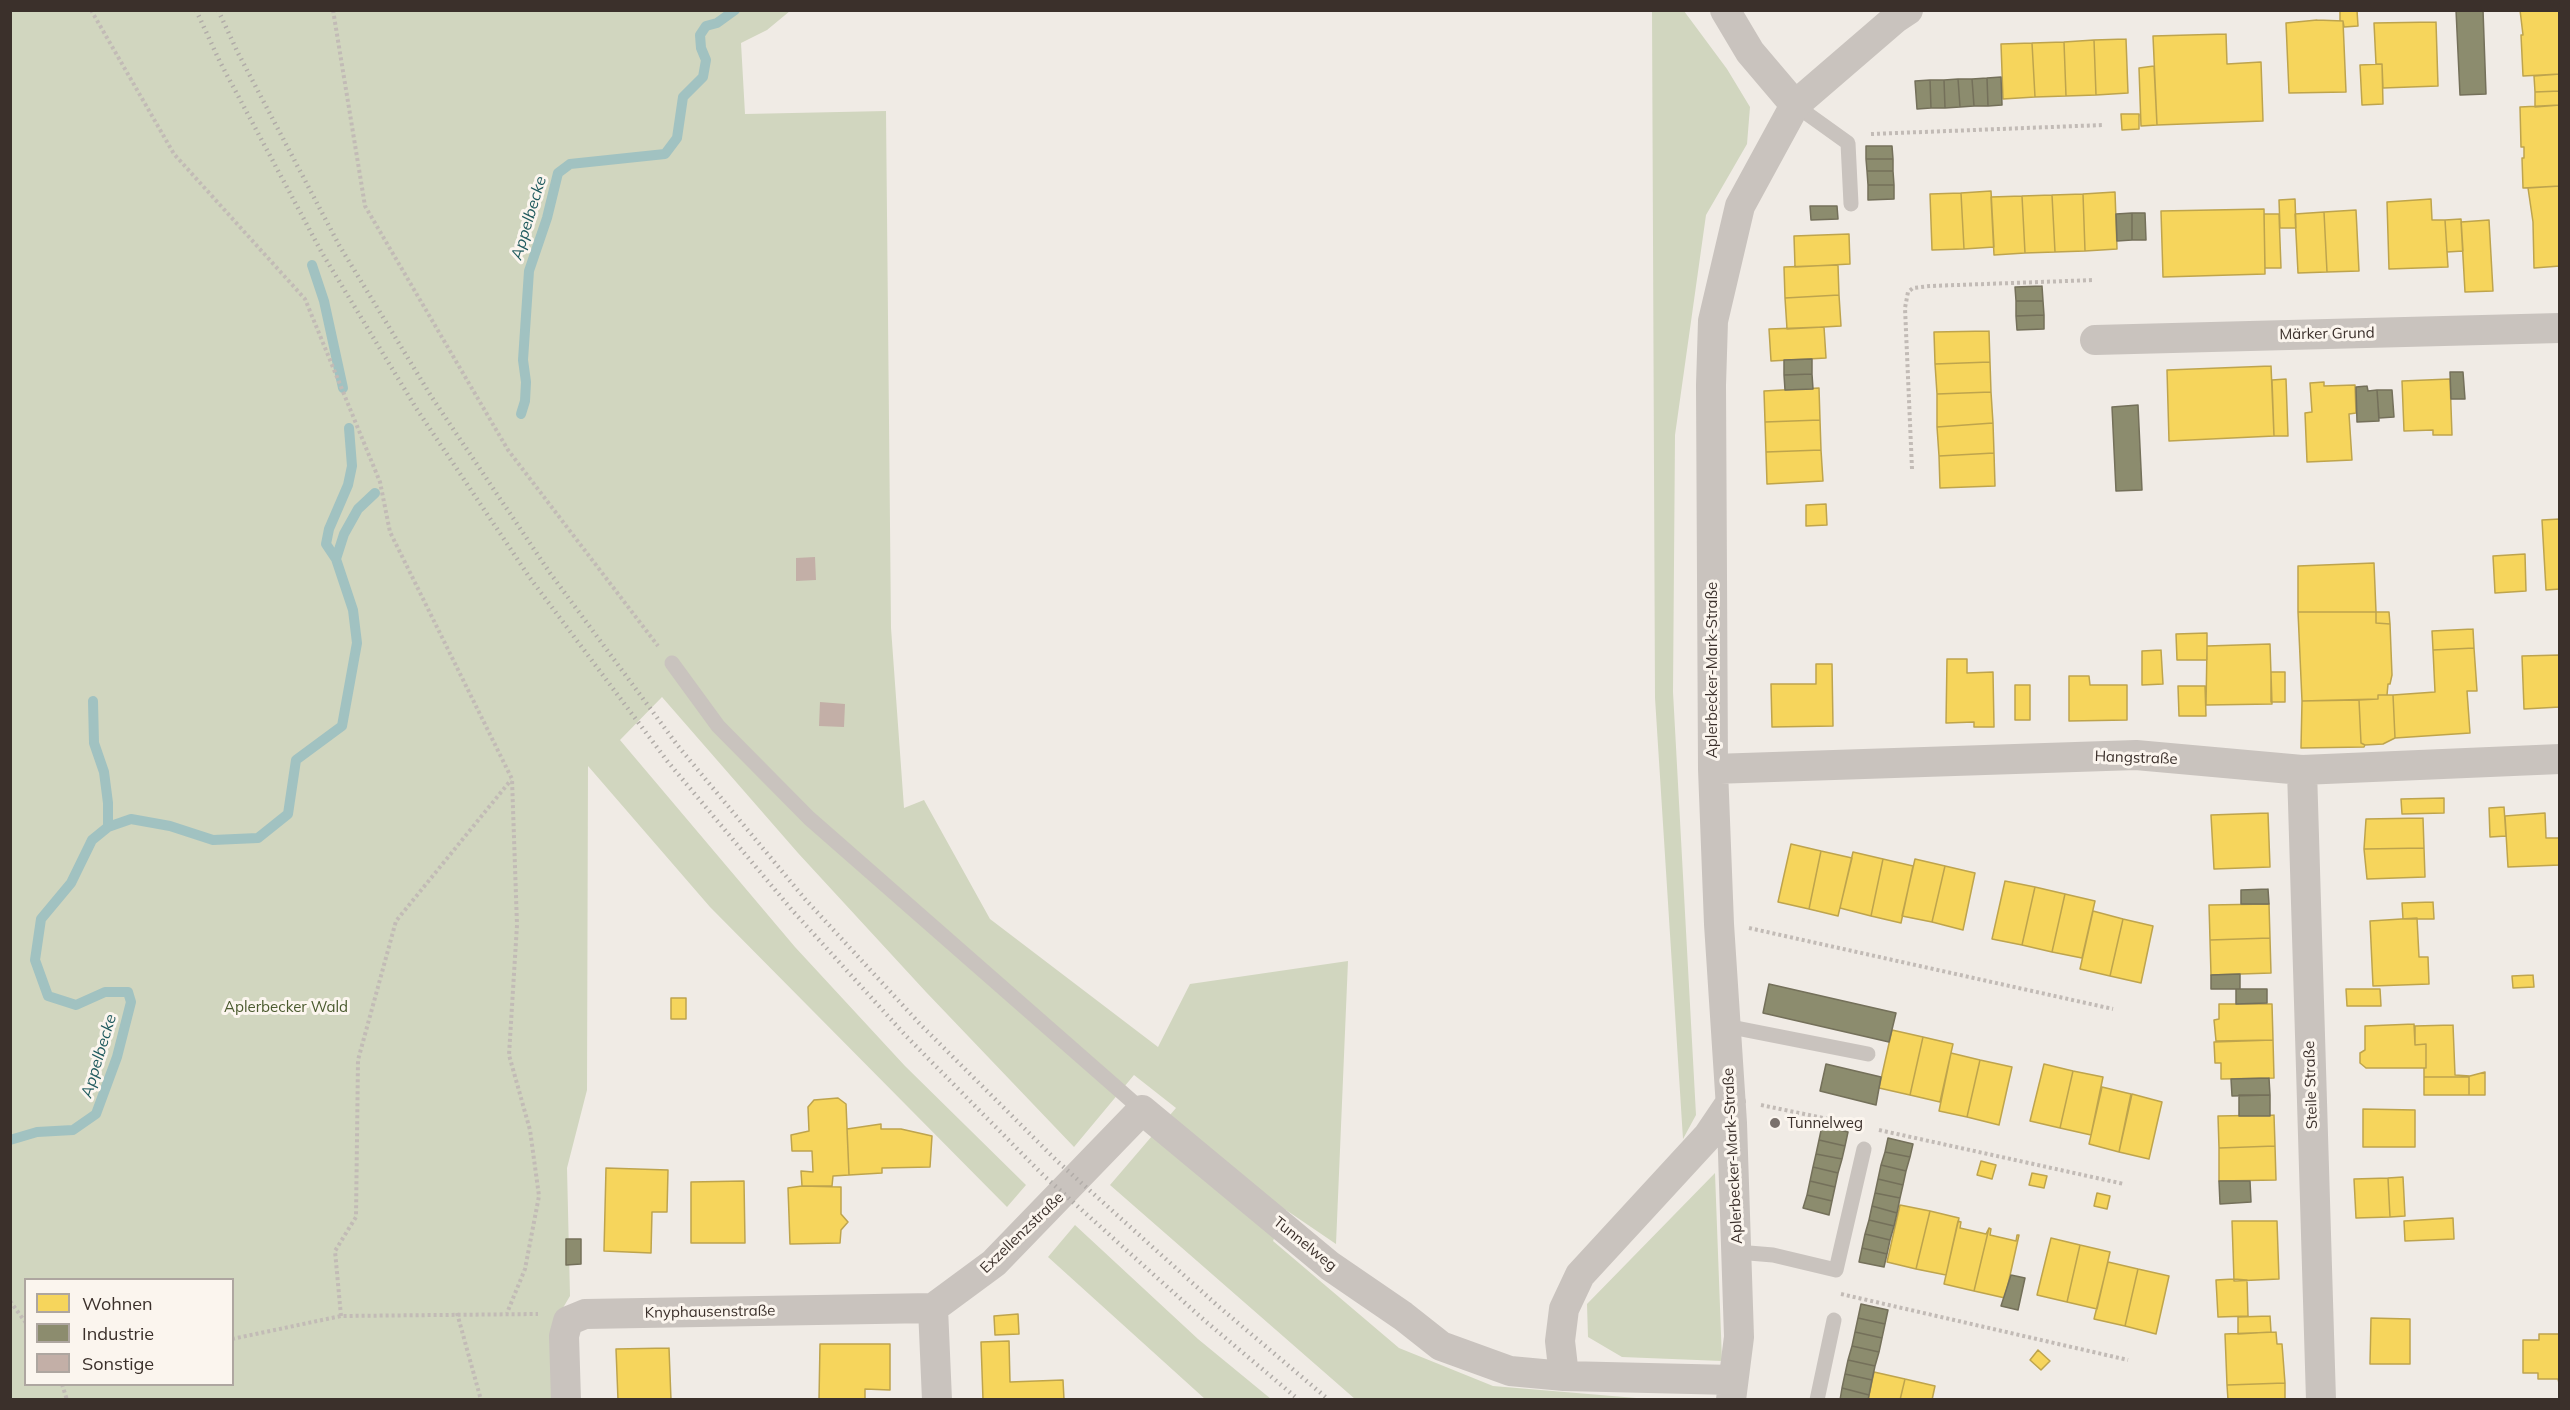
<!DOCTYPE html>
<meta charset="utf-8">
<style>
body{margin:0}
#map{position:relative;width:2570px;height:1410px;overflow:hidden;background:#f0ebe5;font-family:Mulish,sans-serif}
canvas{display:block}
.frame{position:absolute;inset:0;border:12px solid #3b302b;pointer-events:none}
.legend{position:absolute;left:24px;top:1278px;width:210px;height:108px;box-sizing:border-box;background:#fbf5ee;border:2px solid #aea6a0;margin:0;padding:8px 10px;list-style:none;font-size:18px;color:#3b302b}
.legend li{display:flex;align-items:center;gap:12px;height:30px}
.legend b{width:30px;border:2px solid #aea6a0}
</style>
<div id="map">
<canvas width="2570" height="1410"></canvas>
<div class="frame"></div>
<ul class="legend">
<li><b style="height:16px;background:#f6d55c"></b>Wohnen</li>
<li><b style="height:16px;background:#8c8c6e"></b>Industrie</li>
<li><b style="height:16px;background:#c3afa7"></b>Sonstige</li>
</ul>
</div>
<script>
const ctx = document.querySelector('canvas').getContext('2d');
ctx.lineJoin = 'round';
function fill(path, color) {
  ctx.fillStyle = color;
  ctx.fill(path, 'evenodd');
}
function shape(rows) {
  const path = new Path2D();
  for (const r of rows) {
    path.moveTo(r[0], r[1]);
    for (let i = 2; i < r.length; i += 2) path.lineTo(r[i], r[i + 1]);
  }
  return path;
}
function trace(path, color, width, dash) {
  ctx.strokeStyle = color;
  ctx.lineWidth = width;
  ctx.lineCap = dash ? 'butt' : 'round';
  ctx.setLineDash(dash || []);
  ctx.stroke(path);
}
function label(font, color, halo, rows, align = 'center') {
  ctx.font = font + ' Mulish,sans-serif';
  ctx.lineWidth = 6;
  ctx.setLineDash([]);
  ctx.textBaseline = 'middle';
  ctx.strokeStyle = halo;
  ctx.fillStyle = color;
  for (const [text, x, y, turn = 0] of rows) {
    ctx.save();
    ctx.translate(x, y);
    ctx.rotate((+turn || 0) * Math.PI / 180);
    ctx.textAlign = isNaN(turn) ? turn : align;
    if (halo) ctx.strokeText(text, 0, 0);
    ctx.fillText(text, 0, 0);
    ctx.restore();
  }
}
const green = shape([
 [10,11,790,11,767,30,741,43,745,114,886,111,891,628,904,808,924,800,990,919,1158,1047,1190,984,1348,961,1336,1244,1286,1210,1273,1241,1399,1348,1493,1386,1648,1399,1355,1399,1110,1185,1176,1108,1134,1075,1074,1147,926,992,798,853,662,697,620,740,795,947,905,1066,1026,1185,1007,1207,710,907,588,766,587,1090,567,1168,570,1296,554,1323,556,1399,11,1399],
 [26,1280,232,1280,232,1384,26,1384],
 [1652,11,1684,11,1727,69,1750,107,1747,144,1706,215,1675,435,1673,692,1696,1115,1683,1139,1655,698],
 [1715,1173,1722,1361,1622,1357,1588,1337,1587,1304],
 [1075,1225,1198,1339,1271,1399,1205,1399,1048,1257]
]);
const homes = shape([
 [2340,10,2357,10,2358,26,2344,27,2343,21,2340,21,2340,10],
 [2520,10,2560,10,2560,74,2523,76,2521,35,2523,35,2520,10],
 [2317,20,2343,21,2346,92,2289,93,2286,23,2317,20],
 [2436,22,2438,86,2383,88,2382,64,2376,64,2374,23,2436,22],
 [2226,34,2227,64,2261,62,2263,121,2157,125,2153,36,2226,34],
 [2126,39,2128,93,2096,95,2094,40,2126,39],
 [2094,40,2096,95,2066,96,2064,42,2094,40],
 [2064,42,2066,96,2035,97,2032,43,2064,42],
 [2032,43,2035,97,2003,99,2001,44,2032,43],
 [2382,64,2383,104,2362,105,2360,65,2382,64],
 [2154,66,2157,125,2141,126,2139,68,2154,66],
 [2560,74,2560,91,2535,92,2534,76,2560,74],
 [2560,91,2560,105,2535,107,2535,92,2560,91],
 [2560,105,2560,186,2523,188,2522,158,2524,158,2524,147,2521,147,2520,107,2560,105],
 [2121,114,2139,114,2139,129,2122,130,2121,114],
 [2560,186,2560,266,2534,268,2533,222,2528,188,2560,186],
 [1991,191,1994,247,1964,249,1961,193,1991,191],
 [2115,192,2117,249,2085,251,2083,194,2115,192],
 [1961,193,1964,249,1932,250,1930,194,1961,193],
 [2083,194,2085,251,2055,252,2052,195,2083,194],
 [2052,195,2055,252,2025,253,2022,196,2052,195],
 [2022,196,2025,253,1994,255,1991,197,2022,196],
 [2295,199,2296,228,2280,228,2279,200,2295,199],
 [2431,199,2432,220,2445,220,2448,267,2389,269,2387,202,2431,199],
 [2264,209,2265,274,2163,277,2161,211,2264,209],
 [2356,210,2359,271,2327,272,2324,212,2356,210],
 [2324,212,2327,272,2298,273,2295,214,2324,212],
 [2264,214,2279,214,2281,268,2265,268,2264,214],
 [2461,219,2463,251,2447,252,2445,220,2461,219],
 [2489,220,2493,291,2465,292,2461,222,2489,220],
 [1849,234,1850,264,1795,267,1794,236,1849,234],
 [1838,265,1839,295,1785,298,1784,267,1838,265],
 [1839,295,1841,326,1787,329,1785,298,1839,295],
 [1824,327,1826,358,1771,361,1769,329,1824,327],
 [1989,331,1990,362,1935,364,1934,332,1989,331],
 [1990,362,1991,392,1937,394,1935,364,1990,362],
 [2271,366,2274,436,2169,441,2167,370,2271,366],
 [2286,379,2288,436,2274,436,2272,380,2286,379],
 [2450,379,2452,435,2433,435,2433,430,2404,431,2402,381,2450,379],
 [2324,382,2324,386,2355,385,2356,413,2349,414,2352,460,2307,462,2305,413,2312,412,2310,383,2324,382],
 [1819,388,1820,420,1765,422,1764,391,1819,388],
 [1991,392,1993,423,1937,427,1937,394,1991,392],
 [1820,420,1821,450,1766,452,1765,422,1820,420],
 [1993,423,1994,453,1939,456,1937,427,1993,423],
 [1821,450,1823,481,1767,484,1766,452,1821,450],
 [1994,453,1995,486,1940,488,1939,456,1994,453],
 [1826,504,1827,525,1806,526,1806,505,1826,504],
 [2560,519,2560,589,2546,590,2542,520,2560,519],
 [2525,554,2526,591,2495,593,2493,556,2525,554],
 [2374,563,2376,612,2298,612,2298,566,2374,563],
 [2298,612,2376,612,2376,623,2390,624,2392,675,2390,684,2388,684,2387,695,2378,695,2378,699,2302,701,2298,612],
 [2376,612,2389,612,2390,624,2376,623,2376,612],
 [2473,629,2474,648,2433,650,2432,631,2473,629],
 [2207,633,2207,660,2177,660,2176,634,2207,633],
 [2270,644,2272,704,2206,705,2207,646,2270,644],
 [2474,648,2477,691,2467,691,2470,733,2395,738,2393,695,2435,692,2433,650,2474,648],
 [2161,650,2163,684,2142,685,2142,651,2161,650],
 [2560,655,2560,707,2524,709,2522,656,2560,655],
 [1947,659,1967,659,1967,673,1993,672,1994,727,1974,727,1974,722,1946,723,1947,659],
 [1816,664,1832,664,1833,726,1772,727,1771,684,1816,684,1816,664],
 [2271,672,2285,672,2285,702,2271,702,2271,672],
 [2069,676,2089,676,2090,685,2127,685,2127,720,2069,721,2069,676],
 [2015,685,2030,685,2030,720,2015,720,2015,685],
 [2178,686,2205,686,2206,716,2179,716,2178,686],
 [2378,695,2393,695,2395,738,2383,744,2365,745,2361,743,2359,700,2378,699,2378,695],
 [2359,700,2361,743,2365,745,2364,747,2301,748,2302,701,2359,700],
 [2444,798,2444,813,2402,814,2401,799,2444,798],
 [2504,807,2506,836,2490,837,2489,808,2504,807],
 [2268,813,2270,867,2214,869,2211,815,2268,813],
 [2545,813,2546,838,2560,838,2560,865,2508,867,2505,816,2545,813],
 [2423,818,2424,848,2364,849,2366,819,2423,818],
 [1791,844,1821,851,1809,909,1778,902,1791,844],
 [2424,848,2425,877,2367,879,2364,849,2424,848],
 [1821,851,1852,858,1838,916,1809,909,1821,851],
 [1853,852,1883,859,1871,916,1840,908,1853,852],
 [1883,859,1913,866,1901,923,1871,916,1883,859],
 [1915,859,1945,866,1932,922,1902,916,1915,859],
 [1945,866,1975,873,1963,930,1932,922,1945,866],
 [2005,881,2035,887,2022,945,1992,939,2005,881],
 [2035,887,2065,894,2052,952,2022,945,2035,887],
 [2065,894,2095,901,2082,958,2052,952,2065,894],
 [2433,902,2434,919,2403,919,2402,903,2433,902],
 [2269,904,2270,938,2210,940,2209,905,2269,904],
 [2093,911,2123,919,2110,976,2080,969,2093,911],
 [2417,918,2419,957,2428,957,2429,984,2373,986,2370,921,2417,918],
 [2123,919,2153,926,2141,983,2110,976,2123,919],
 [2270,938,2271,973,2211,975,2210,940,2270,938],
 [2533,975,2534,987,2513,988,2512,976,2533,975],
 [2346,989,2380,989,2381,1006,2347,1006,2346,989],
 [671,998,686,998,686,1019,671,1019,671,998],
 [2219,1004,2272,1004,2273,1040,2216,1041,2214,1020,2219,1019,2219,1004],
 [2414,1024,2415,1045,2426,1044,2426,1068,2366,1068,2360,1063,2360,1053,2365,1050,2365,1026,2414,1024],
 [2453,1025,2455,1075,2470,1076,2485,1072,2485,1095,2469,1095,2469,1077,2424,1077,2424,1068,2426,1068,2426,1044,2415,1045,2415,1026,2453,1025],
 [1892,1030,1923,1037,1910,1095,1879,1088,1892,1030],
 [1923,1037,1953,1044,1940,1102,1910,1095,1923,1037],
 [2273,1040,2274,1078,2221,1079,2221,1063,2215,1063,2214,1042,2273,1040],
 [1951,1053,1980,1060,1967,1117,1939,1111,1951,1053],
 [1980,1060,2012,1067,1999,1125,1967,1117,1980,1060],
 [2044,1064,2073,1071,2060,1128,2030,1121,2044,1064],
 [2073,1071,2103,1077,2091,1135,2060,1128,2073,1071],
 [2424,1077,2469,1077,2469,1095,2424,1095,2424,1077],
 [2102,1087,2131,1094,2119,1152,2089,1144,2102,1087],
 [2132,1094,2162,1102,2149,1159,2119,1152,2132,1094],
 [838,1098,846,1104,849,1175,833,1176,832,1186,802,1186,801,1171,813,1172,812,1151,792,1151,791,1135,809,1131,808,1107,814,1100,838,1098],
 [2363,1109,2415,1110,2415,1147,2363,1147,2363,1109],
 [2274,1115,2275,1146,2219,1148,2218,1116,2274,1115],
 [881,1124,881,1129,901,1129,932,1136,930,1167,882,1168,882,1173,849,1175,847,1129,881,1124],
 [2275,1146,2276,1180,2219,1181,2219,1148,2275,1146],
 [1981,1161,1996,1165,1992,1179,1977,1175,1981,1161],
 [606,1168,668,1170,667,1212,652,1212,651,1253,604,1251,606,1168],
 [2032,1173,2047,1176,2044,1188,2029,1185,2032,1173],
 [2403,1177,2405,1216,2390,1217,2388,1178,2403,1177],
 [2388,1178,2390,1217,2356,1218,2354,1179,2388,1178],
 [744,1181,745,1243,691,1243,691,1182,744,1181],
 [802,1186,841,1187,841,1214,848,1222,841,1230,840,1243,790,1244,788,1188,802,1186],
 [2097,1193,2110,1196,2107,1209,2094,1206,2097,1193],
 [1900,1205,1930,1211,1916,1269,1887,1262,1900,1205],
 [1930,1211,1959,1218,1946,1275,1916,1269,1930,1211],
 [2453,1218,2454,1239,2405,1241,2404,1221,2453,1218],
 [1958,1221,1961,1222,1960,1228,1986,1234,1989,1228,1974,1291,1944,1284,1958,1221],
 [2232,1221,2277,1221,2279,1279,2234,1281,2232,1221],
 [1989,1228,1991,1229,1990,1235,2016,1241,2017,1235,2019,1235,2005,1298,1974,1291,1989,1228],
 [2051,1238,2080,1245,2067,1302,2037,1295,2051,1238],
 [2080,1245,2110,1252,2097,1309,2067,1302,2080,1245],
 [2108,1262,2138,1269,2125,1326,2094,1319,2108,1262],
 [2138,1269,2169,1276,2156,1334,2125,1326,2138,1269],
 [2234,1279,2247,1280,2248,1316,2218,1317,2216,1280,2234,1279],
 [1018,1314,1019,1334,995,1335,994,1316,1018,1314],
 [2270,1316,2271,1332,2238,1334,2238,1317,2270,1316],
 [2371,1318,2410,1319,2410,1364,2370,1364,2371,1318],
 [2276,1332,2277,1344,2282,1344,2285,1383,2227,1385,2225,1334,2276,1332],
 [2539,1334,2560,1334,2560,1387,2558,1379,2538,1379,2538,1373,2523,1373,2523,1340,2539,1340,2539,1334],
 [1009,1341,1010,1382,1063,1380,1064,1400,983,1400,981,1342,1009,1341],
 [820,1344,890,1344,890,1390,865,1389,865,1400,819,1400,820,1344],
 [669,1348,671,1400,618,1400,616,1349,669,1348],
 [2038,1350,2050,1361,2041,1370,2030,1360,2038,1350],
 [1874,1372,1905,1379,1900,1400,1868,1400,1874,1372],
 [1905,1379,1935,1386,1932,1400,1900,1400,1905,1379],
 [2285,1383,2285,1400,2228,1400,2227,1385,2285,1383]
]);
const industry = shape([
 [2456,10,2483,10,2486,94,2460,95,2456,10],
 [2001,77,2002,105,1988,106,1987,78,2001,77],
 [1987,78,1988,106,1974,106,1972,79,1987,78],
 [1958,79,1972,79,1974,106,1960,107,1958,79],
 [1958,79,1960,107,1945,108,1944,80,1958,79],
 [1930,80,1931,108,1917,109,1915,81,1930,80],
 [1930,80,1944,80,1945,108,1931,108,1930,80],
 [1866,146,1892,146,1893,159,1866,159,1866,146],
 [1866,159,1893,159,1893,171,1867,171,1866,159],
 [1867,171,1893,171,1894,185,1868,185,1867,171],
 [1868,185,1894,185,1894,199,1868,200,1868,185],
 [1810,206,1837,206,1838,219,1811,220,1810,206],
 [2132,213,2132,240,2117,241,2116,214,2132,213],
 [2132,213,2145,213,2146,240,2132,240,2132,213],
 [2042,286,2043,301,2016,301,2015,287,2042,286],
 [2016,301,2043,301,2044,315,2016,316,2016,301],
 [2044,315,2044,329,2017,330,2016,316,2044,315],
 [1812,359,1812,374,1784,375,1784,360,1812,359],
 [2450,372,2463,372,2465,399,2451,399,2450,372],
 [1812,374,1813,389,1785,390,1784,375,1812,374],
 [2367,386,2368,391,2377,390,2379,421,2357,422,2356,387,2367,386],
 [2377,390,2392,390,2394,417,2379,418,2377,390],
 [2138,405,2142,490,2116,491,2112,407,2138,405],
 [2268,889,2269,904,2241,904,2241,890,2268,889],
 [2240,974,2240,989,2211,989,2211,975,2240,974],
 [1769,984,1896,1013,1889,1042,1763,1013,1769,984],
 [2236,989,2267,989,2267,1003,2236,1004,2236,989],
 [1826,1064,1881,1077,1876,1105,1820,1091,1826,1064],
 [2269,1078,2270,1095,2232,1096,2231,1079,2269,1078],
 [2239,1095,2270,1095,2270,1116,2239,1116,2239,1095],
 [1822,1126,1848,1132,1845,1146,1819,1140,1822,1126],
 [1888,1138,1913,1144,1910,1157,1885,1152,1888,1138],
 [1819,1140,1845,1146,1842,1159,1816,1154,1819,1140],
 [1885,1152,1910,1157,1906,1171,1881,1165,1885,1152],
 [1816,1154,1842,1159,1838,1173,1813,1167,1816,1154],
 [1881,1165,1906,1171,1903,1185,1878,1179,1881,1165],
 [1813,1167,1838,1173,1835,1187,1810,1181,1813,1167],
 [1878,1179,1903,1185,1900,1198,1875,1193,1878,1179],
 [1810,1181,1835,1187,1832,1201,1807,1195,1810,1181],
 [2219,1181,2250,1181,2251,1202,2220,1204,2219,1181],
 [1875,1193,1900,1198,1897,1213,1872,1206,1875,1193],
 [1807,1195,1832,1201,1829,1215,1803,1208,1807,1195],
 [1872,1206,1897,1213,1894,1226,1869,1220,1872,1206],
 [1869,1220,1894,1226,1890,1240,1865,1234,1869,1220],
 [1865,1234,1890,1240,1887,1254,1862,1248,1865,1234],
 [566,1239,581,1239,581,1264,566,1265,566,1239],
 [1862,1248,1887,1254,1884,1267,1859,1262,1862,1248],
 [2011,1275,2025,1278,2018,1310,2001,1306,2011,1275],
 [1861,1304,1888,1310,1885,1324,1858,1318,1861,1304],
 [1858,1318,1885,1324,1882,1338,1855,1332,1858,1318],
 [1855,1332,1882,1338,1879,1352,1852,1346,1855,1332],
 [1852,1346,1879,1352,1875,1366,1848,1360,1852,1346],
 [1848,1360,1875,1366,1872,1380,1845,1374,1848,1360],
 [1845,1374,1872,1380,1869,1395,1842,1388,1845,1374],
 [1842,1388,1869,1395,1868,1400,1840,1400,1842,1388]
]);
const stream = shape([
 [312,265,324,301,343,388],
 [521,414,525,401,526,382,523,360,529,271,547,218,558,173,570,164,665,154,677,138,683,97,703,77,706,60,701,48,700,35,706,26,717,23,735,10],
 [336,559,326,544,329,529,348,485,352,466,349,428],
 [93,701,94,743,104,772,108,803,108,827],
 [10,1140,37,1132,73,1130,96,1114,117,1057,131,1002,128,992,105,992,76,1005,48,996,35,960,41,919,71,883,92,840,108,827,131,819,170,826,213,840,258,838,288,814,296,760,342,726,357,643,353,610,336,559,344,534,358,509,375,493]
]);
const building = shape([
 [815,557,816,580,796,581,796,558],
 [820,702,845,704,844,727,819,726]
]);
const path = shape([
 [91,10,174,154,305,299,380,482,390,532,512,779,517,925,509,1055,530,1130,539,1196,525,1269,507,1313],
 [333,10,365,206,508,450,658,646],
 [1871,134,2103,125],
 [1912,469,1905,308,1908,292,1913,288,1930,286,2094,280],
 [1749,928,2113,1009],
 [1761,1105,1857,1125],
 [1879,1130,2124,1184],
 [1841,1294,2128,1360],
 [10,1301,26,1323],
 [457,1313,481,1400],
 [341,1316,335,1251,356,1217,358,1060,396,921,511,780],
 [232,1339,341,1316,538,1314],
 [62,1384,67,1400]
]);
const lane = shape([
 [1795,105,1848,143,1851,204],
 [672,663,718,726,809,818,1142,1110],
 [1726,1026,1868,1054],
 [1737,1252,1773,1255,1836,1270,1864,1149],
 [1817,1400,1834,1320]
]);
const street = shape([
 [1725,10,1750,52,1795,105],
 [2095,340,2560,328],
 [1713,769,2136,755,2302,770,2560,759],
 [2302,770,2321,1400],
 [933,1308,994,1263,1142,1110,1330,1266,1403,1316,1441,1346,1510,1371,1564,1376,1733,1380],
 [933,1308,937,1400],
 [1564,1376,1560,1341,1564,1309,1580,1275,1708,1136,1731,1102],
 [566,1400,564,1336,568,1321,585,1314,933,1308],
 [1731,1400,1739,1337,1732,1123,1719,924,1713,769,1711,385,1713,321,1740,206,1795,105,1896,18,1908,10]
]);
const rail = shape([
 [196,10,220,62,322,253,416,408,530,578,668,762,792,910,906,1036,1043,1175,1204,1320,1299,1400],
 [218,10,238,53,339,245,431,396,550,573,678,746,805,899,920,1024,1057,1161,1218,1306,1329,1400]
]);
const markers = [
 [1775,1123,6,"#7a716c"]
];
const streetNames = [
 ["Märker Grund",2327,334,-1],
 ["Aplerbecker-Mark-Straße",1712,670,-90],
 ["Hangstraße",2136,758,2],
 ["Steile Straße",2311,1085,-92],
 ["Aplerbecker-Mark-Straße",1733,1156,-93],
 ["Exzellenzstraße",1022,1233,-44],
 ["Tunnelweg",1305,1244,39],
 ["Knyphausenstraße",710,1312,-1]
];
const parkNames = [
 ["Aplerbecker Wald",286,1007]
];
const poiNames = [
 ["Tunnelweg",1787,1123]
];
const waterNames = [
 ["Appelbecke",529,218,-73],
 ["Appelbecke",99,1056,-73]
];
fill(green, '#d1d6bf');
fill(homes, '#f6d55c');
trace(homes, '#bea44d', 1.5);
fill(industry, '#8c8c6e');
trace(industry, '#74705a', 1.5);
trace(stream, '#a1c2c1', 10);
fill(building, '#c3afa7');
trace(path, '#c2bbb6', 4, [3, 3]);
trace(lane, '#c9c3be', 15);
trace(street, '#c9c3be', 30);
trace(rail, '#b1aca8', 4.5, [1.5, 4.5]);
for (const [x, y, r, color] of markers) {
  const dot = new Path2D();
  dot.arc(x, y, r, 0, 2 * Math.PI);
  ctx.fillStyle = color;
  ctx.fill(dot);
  trace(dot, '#fbf5ee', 2);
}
label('15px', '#3b302b', '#fbf5ee', streetNames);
label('15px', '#4a5a2e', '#fbf5ee', parkNames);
label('15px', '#3b302b', '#fbf5ee', poiNames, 'left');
label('italic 16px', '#1f5a5e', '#fbf5ee', waterNames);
</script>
